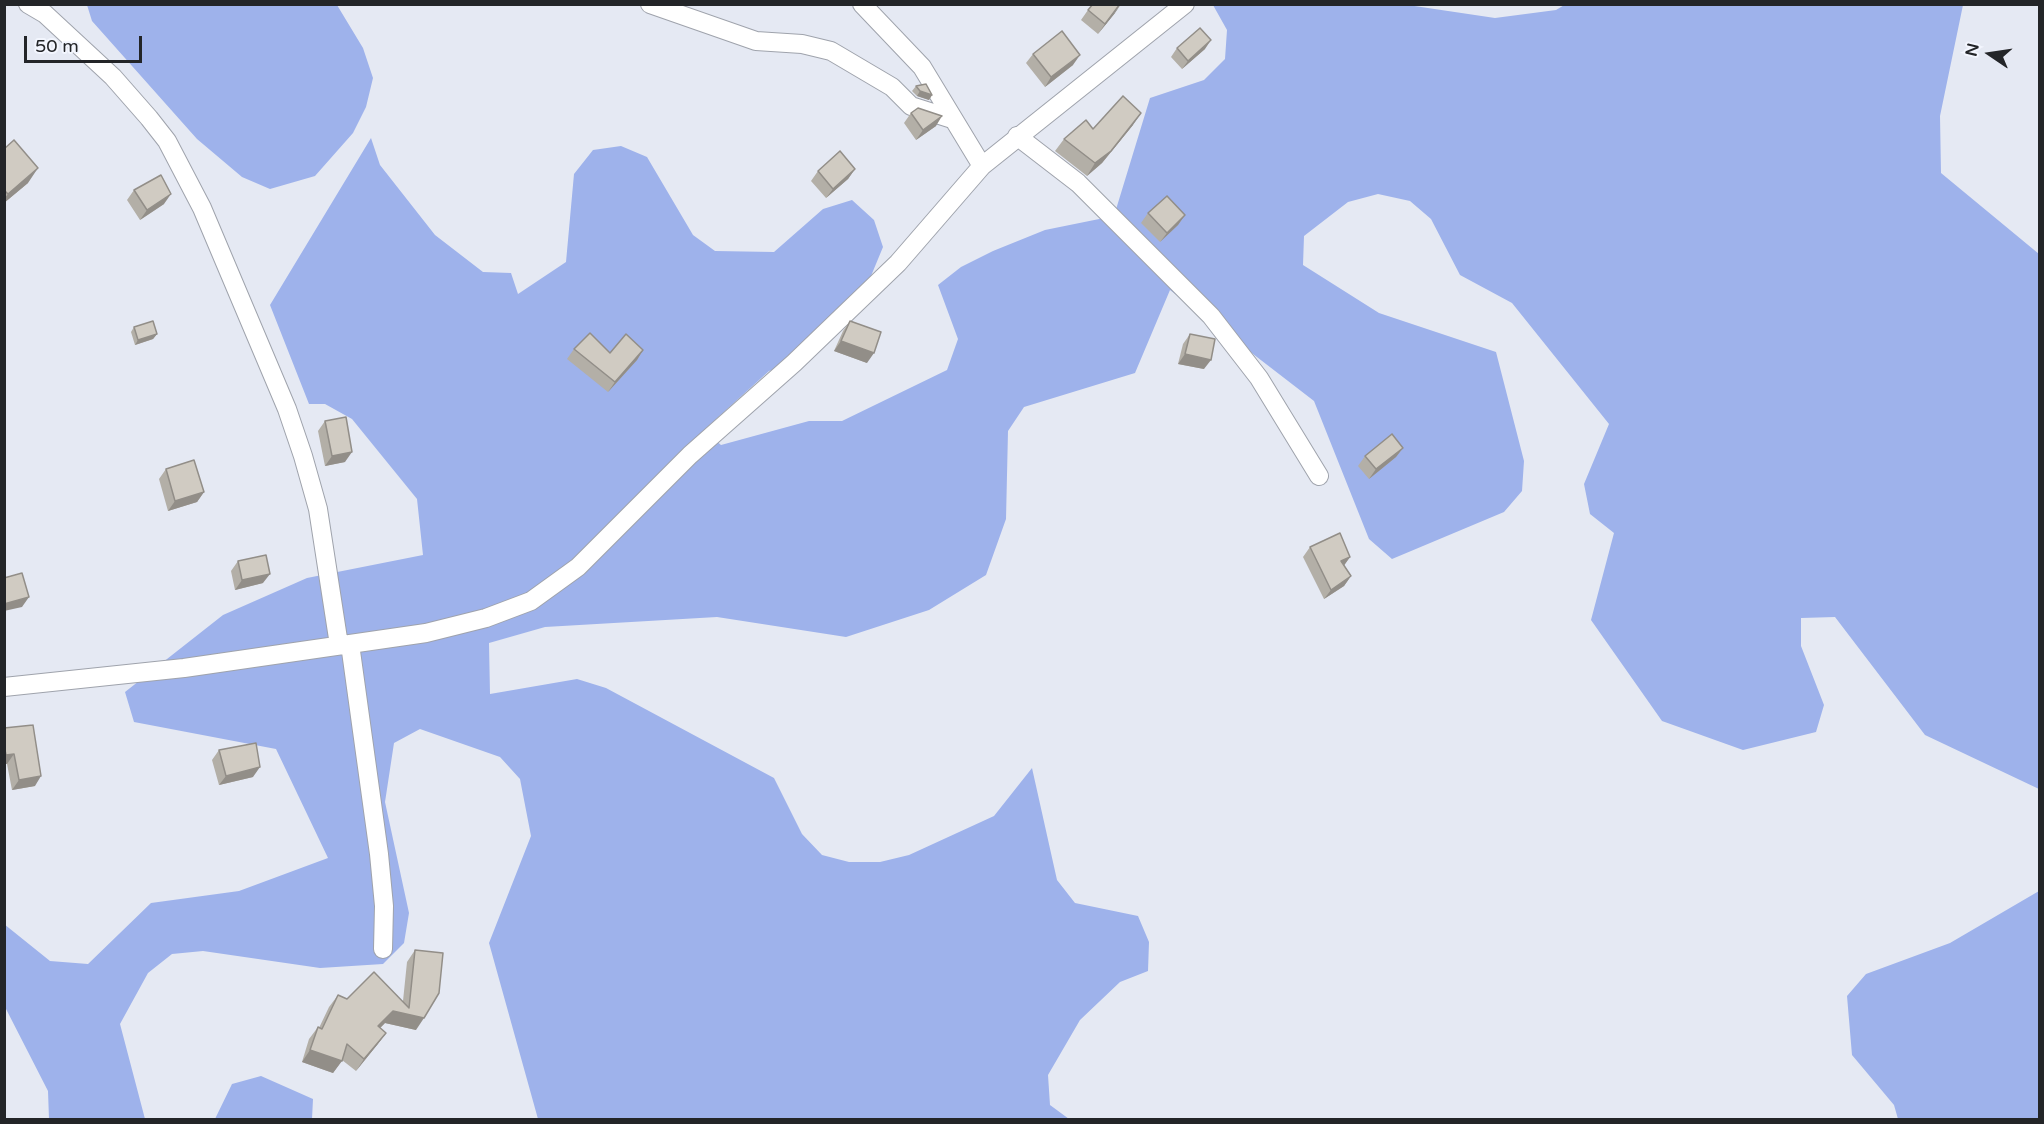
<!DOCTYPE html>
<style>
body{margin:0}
#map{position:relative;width:2044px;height:1124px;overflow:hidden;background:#e5e9f3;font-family:"Varela Round",sans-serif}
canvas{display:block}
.frame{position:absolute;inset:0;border:6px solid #232528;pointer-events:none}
.north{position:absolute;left:1960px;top:24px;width:60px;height:60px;-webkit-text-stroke:4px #f3f6fe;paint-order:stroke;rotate:283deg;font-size:16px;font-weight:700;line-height:24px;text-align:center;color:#232528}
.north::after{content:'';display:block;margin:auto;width:21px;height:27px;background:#232528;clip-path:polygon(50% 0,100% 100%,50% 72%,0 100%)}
.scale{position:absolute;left:24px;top:36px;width:118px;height:27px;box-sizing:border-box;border:3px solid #232528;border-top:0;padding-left:8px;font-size:18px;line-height:21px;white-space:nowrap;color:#232528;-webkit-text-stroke:4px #f3f6fe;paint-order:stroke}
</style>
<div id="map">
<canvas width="2044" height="1124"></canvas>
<div class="frame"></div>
<div class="north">N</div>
<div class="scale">50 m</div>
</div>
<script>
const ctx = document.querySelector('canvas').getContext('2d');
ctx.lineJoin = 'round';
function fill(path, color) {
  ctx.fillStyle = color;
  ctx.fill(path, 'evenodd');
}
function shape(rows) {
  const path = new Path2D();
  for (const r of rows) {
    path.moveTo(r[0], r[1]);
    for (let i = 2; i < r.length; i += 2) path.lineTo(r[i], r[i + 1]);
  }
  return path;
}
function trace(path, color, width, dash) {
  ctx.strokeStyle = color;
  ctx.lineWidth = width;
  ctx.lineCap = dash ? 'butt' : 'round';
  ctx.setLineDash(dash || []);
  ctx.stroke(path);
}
const forest = shape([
 [1401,4,1495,18,1556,10,1566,4,1963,5,1940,116,1941,173,2039,254,2039,789,1925,735,1835,617,1801,618,1801,646,1824,705,1816,732,1743,750,1662,721,1591,620,1614,533,1590,514,1584,484,1609,424,1512,303,1460,275,1431,219,1410,201,1378,194,1348,202,1304,236,1303,265,1379,313,1496,352,1524,461,1522,491,1504,512,1392,559,1369,539,1314,401,1170,290,1135,373,1024,407,1008,431,1006,519,986,575,929,610,846,637,717,617,545,627,489,643,490,694,577,679,606,688,774,778,802,834,822,855,849,862,880,862,909,855,994,816,1032,768,1057,880,1075,903,1138,916,1149,942,1148,971,1120,982,1080,1020,1048,1075,1050,1105,1069,1119,538,1119,489,943,531,836,520,779,500,757,420,729,394,743,385,802,409,913,404,943,383,964,320,968,203,951,172,954,148,973,120,1024,145,1119,49,1119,48,1091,5,1007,4,924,50,961,88,964,151,903,239,891,328,858,276,749,134,722,125,692,223,615,307,578,423,555,417,499,352,419,325,404,309,404,270,305,371,138,380,165,435,235,483,272,511,273,518,294,566,262,574,174,593,150,621,146,647,157,693,235,715,251,774,252,823,209,852,200,874,220,883,247,871,276,794,363,769,371,704,430,721,445,809,421,842,421,947,370,958,339,938,285,961,267,993,251,1045,230,1114,216,1150,98,1204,80,1225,59,1227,30,1213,5],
 [87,5,337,5,363,48,373,78,366,107,353,133,315,176,270,189,242,177,197,139,92,21],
 [2039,891,2039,1119,1898,1119,1894,1105,1852,1055,1847,996,1866,974,1950,943],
 [261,1076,313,1099,312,1119,215,1119,232,1084]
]);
const minor = shape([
 [28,4,45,14,113,77,149,118,167,141,202,208,287,409,303,456,318,509,339,645],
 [650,4,756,41,802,44,831,51,892,87,911,106,952,119],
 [862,4,922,67,982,166],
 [1017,136,1078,183,1211,316,1259,378,1319,476],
 [350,644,379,854,384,906,383,949],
 [4,687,184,668,426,633,486,618,531,601,578,567,690,455,794,363,898,263,982,166,1185,4]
]);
const wall = shape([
 [1088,10,1115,13,1098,34,1081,20],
 [1177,48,1205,49,1182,69,1171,57],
 [1033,54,1073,65,1045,87,1026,63],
 [916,86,932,95,929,100,917,96,912,91],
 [911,113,936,126,916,140,904,123],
 [1133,125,1102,163,1087,176,1055,151,1064,139,1093,129],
 [4,149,28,183,4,203],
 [855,169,848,179,826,198,811,181,818,171],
 [134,190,164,204,140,220,127,200],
 [1148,213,1185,215,1178,225,1160,242,1141,223],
 [850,321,867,363,834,351,843,331],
 [134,327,157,334,153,339,135,345,131,332],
 [1190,334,1204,369,1178,364,1183,344],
 [574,349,610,353,643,350,637,360,608,392,567,359],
 [325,421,345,462,325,466,318,431],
 [1403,448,1396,457,1369,479,1358,466,1365,456],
 [166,469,204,492,197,502,168,511,159,479],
 [1310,547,1350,557,1344,565,1351,576,1344,586,1324,599,1303,557],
 [238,561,263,583,235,590,231,571],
 [4,728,35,786,12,790,7,764,4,764],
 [219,750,253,777,219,785,212,760],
 [415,950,416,1030,385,1023,380,1028,386,1033,377,1045,356,1071,342,1060,333,1073,302,1062,309,1039,318,1027,319,1028,329,1007,338,995,347,999,403,1001,407,962]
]);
const shadedWall = shape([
 [1121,4,1115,13,1098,34,1105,24],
 [1211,40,1205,49,1182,69,1188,61],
 [1080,55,1073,65,1045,87,1051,77],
 [920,91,932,95,929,100,917,96],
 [1141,113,1133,125,1102,163,1087,176,1095,163],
 [942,116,936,126,916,140,923,130],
 [38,168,28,183,4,203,4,199,8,194],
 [855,169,848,179,826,198,833,189],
 [171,194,164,204,140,220,147,210],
 [1185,215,1178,225,1160,242,1167,233],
 [157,334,153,339,135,345,138,340],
 [841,341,874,353,867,363,834,351],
 [643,350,637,360,608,392,615,382],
 [1185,354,1211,360,1204,369,1178,364],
 [1403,448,1396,457,1369,479,1376,469],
 [352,452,345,462,325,466,332,456],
 [204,492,197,502,168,511,175,501],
 [1350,557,1343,567,1341,561],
 [270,574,263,583,235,590,242,580],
 [1351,576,1344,586,1324,599,1331,590],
 [29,597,22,607,4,611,4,604],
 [14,754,7,764,4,764,4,758,6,755],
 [260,767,253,777,219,785,226,776],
 [41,776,35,786,12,790,19,780],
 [393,1011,424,1018,416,1030,385,1023,370,1038,378,1026],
 [386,1033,377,1045,356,1071,364,1059],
 [310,1050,342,1061,333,1073,302,1062]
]);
const building = shape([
 [1093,4,1120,4,1105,24,1088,10,1093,4],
 [1200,28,1211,40,1188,61,1177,48,1200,28],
 [1062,31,1080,55,1051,77,1033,54,1062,31],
 [926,84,932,95,920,91,916,86,926,84],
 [1123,96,1141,113,1111,151,1095,163,1064,139,1086,120,1093,129,1123,96],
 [918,108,942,116,923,130,911,113,918,108],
 [14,140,38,168,8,194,4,190,4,149,14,140],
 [840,151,855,169,833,189,818,171,840,151],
 [161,175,171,194,147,210,134,190,161,175],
 [1167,196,1185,215,1167,233,1148,213,1167,196],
 [153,321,157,334,138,340,134,327,153,321],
 [850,321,881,332,874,353,841,341,850,321],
 [590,333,610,353,626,334,643,350,615,382,574,349,590,333],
 [1190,334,1215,339,1211,360,1185,354,1190,334],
 [346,417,352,452,332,456,325,421,346,417],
 [1392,434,1403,448,1376,469,1365,456,1392,434],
 [194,460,204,492,175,501,166,469,194,460],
 [1340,533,1350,557,1341,561,1351,576,1331,590,1310,547,1340,533],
 [266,555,270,574,242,580,238,561,266,555],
 [22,573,29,597,4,604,4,578,22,573],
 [33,725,41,776,19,780,14,754,6,755,4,745,4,728,33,725],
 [256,743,260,767,226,776,219,750,256,743],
 [415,950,443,953,439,993,424,1018,393,1011,378,1026,386,1033,364,1059,347,1044,342,1061,310,1050,318,1027,322,1029,338,995,347,999,374,972,409,1008,415,950]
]);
fill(forest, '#9eb2eb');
trace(minor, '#9fa3ac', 20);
trace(minor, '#fff', 18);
fill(wall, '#b3afa7');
fill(shadedWall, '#928e88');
fill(building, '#d0cbc2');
trace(building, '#928e88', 1.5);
</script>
